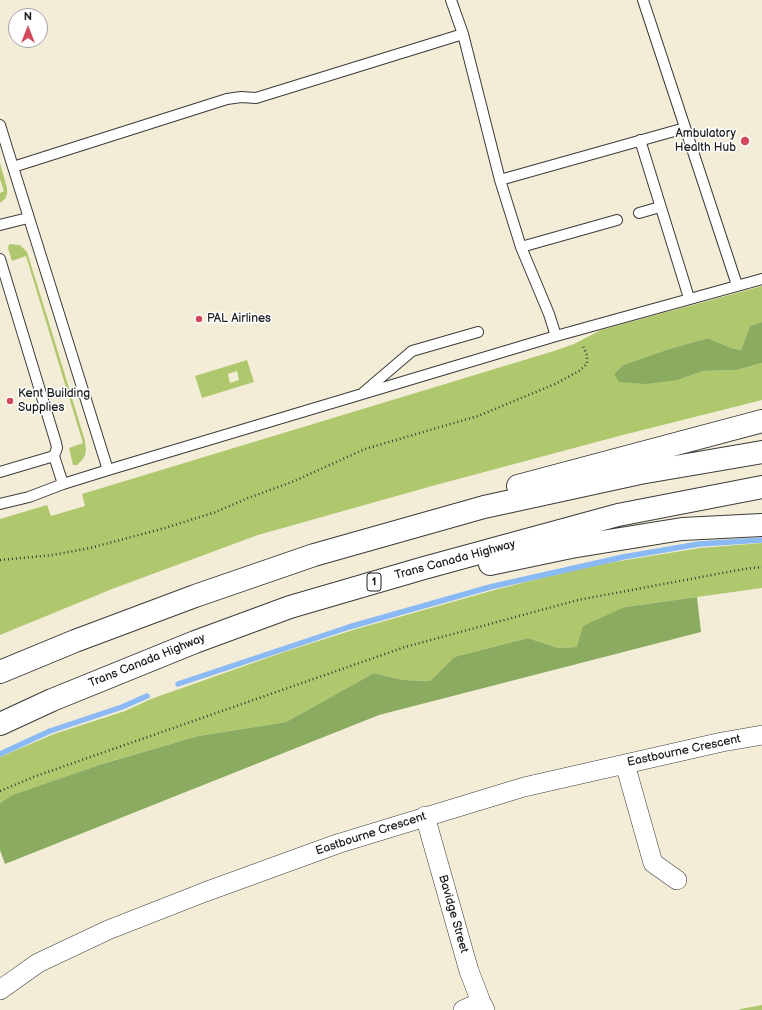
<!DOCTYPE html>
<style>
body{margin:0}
#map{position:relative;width:762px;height:1010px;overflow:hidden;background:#f3edd8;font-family:"Balsamiq Sans",sans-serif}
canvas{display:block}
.north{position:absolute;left:8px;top:8px;width:40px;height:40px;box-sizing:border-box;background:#fff;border:1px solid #a4a4a4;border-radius:50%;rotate:0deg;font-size:11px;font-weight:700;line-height:16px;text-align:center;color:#1c1c1c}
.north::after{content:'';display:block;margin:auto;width:14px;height:18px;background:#d1495b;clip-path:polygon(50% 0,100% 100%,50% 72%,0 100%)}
</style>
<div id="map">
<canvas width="762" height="1010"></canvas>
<div class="north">N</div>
</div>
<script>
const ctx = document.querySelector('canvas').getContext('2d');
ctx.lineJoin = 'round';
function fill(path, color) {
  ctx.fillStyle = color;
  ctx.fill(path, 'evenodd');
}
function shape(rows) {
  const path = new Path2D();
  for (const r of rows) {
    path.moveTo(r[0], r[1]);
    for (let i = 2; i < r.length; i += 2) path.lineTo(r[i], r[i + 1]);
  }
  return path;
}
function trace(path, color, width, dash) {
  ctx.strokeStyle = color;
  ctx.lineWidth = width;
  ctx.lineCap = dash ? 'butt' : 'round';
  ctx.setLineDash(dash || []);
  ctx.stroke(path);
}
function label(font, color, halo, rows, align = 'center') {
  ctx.font = font + ' "Balsamiq Sans",sans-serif';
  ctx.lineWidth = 3;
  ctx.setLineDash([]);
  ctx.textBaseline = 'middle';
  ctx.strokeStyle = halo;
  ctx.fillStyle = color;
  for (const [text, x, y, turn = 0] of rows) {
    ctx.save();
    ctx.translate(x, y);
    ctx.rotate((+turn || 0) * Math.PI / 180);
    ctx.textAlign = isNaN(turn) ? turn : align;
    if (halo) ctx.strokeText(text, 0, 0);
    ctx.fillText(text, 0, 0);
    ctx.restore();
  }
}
const green = shape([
 [0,163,7,188,7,194,5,199,0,203,0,193,4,191,0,179],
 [9,244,20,245,27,252,54,339,85,441,86,450,85,455,83,459,77,465,73,465,69,448,83,443,26,256,12,261,8,248],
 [762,286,762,322,750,326,741,350,731,348,708,338,669,349,623,365,614,374,678,380,703,371,737,370,762,363,762,400,619,436,432,486,258,535,112,589,0,635,0,519,47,505,51,516,85,506,82,494,554,351,574,344,601,330],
 [247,360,254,382,202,398,195,376],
 [237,371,239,380,230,383,228,374],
 [762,543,762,588,625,607,577,647,558,648,528,638,454,657,430,681,403,680,374,673,286,722,198,736,105,763,12,795,0,803,0,757,54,734,125,711,151,699,284,652,353,630,491,591,569,571,614,562,700,548],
 [762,1005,762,1010,738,1010,741,1009]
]);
const forest = shape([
 [762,322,762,363,737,370,703,371,678,380,646,384,619,382,614,374,623,365,669,349,708,338,731,348,741,350,750,326],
 [697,597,701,632,379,715,5,864,0,850,0,803,12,795,102,764,198,736,286,722,374,673,403,680,430,681,454,657,528,638,558,648,577,647,583,626,625,607]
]);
const stream = shape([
 [178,684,349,627,490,587,623,557,699,544,762,540],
 [0,754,50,731,122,707,147,696]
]);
const path = shape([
 [0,560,53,555,90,548,165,528,216,512,248,498,292,482,365,449,478,416,555,384,579,371,587,364,587,355,582,344],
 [0,791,36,776,405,647,578,600,744,569,762,567]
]);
const lane = shape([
 [451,0,463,34,500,180,521,247,549,314,556,336],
 [643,0,737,285],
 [0,125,13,167,227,99,241,97,256,98,463,34],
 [640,140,689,298],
 [13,167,108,470],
 [500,180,685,128],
 [639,213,660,207],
 [0,225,28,218],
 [521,247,617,220],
 [0,259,56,443,57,448,54,456,63,484],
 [364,392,412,351,478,332],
 [0,472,54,456],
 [0,504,29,497,63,484,108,470,556,336,762,279]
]);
const street = shape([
 [625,764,653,863,677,880],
 [425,816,469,971,481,1002,485,1010],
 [0,990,38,963,108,930,205,892,337,844,524,787,722,742,762,735],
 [463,1010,481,1002]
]);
const highway = shape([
 [518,486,762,421],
 [490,564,571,547,682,529,762,525],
 [0,672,75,641,195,596,314,555,484,507,640,473,762,452],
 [0,724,52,700,195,642,290,607,424,568,618,515,762,487]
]);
const markers = [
 [745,141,5,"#d1495b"],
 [199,319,4,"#d1495b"],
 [10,401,4,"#d1495b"]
];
const shields = [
 [374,582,14]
];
const shieldNames = [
 ["1",374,582]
];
const poiNames = [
 ["Ambulatory",736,134,"right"],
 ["Health Hub",736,148,"right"],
 ["PAL Airlines",207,319],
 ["Kent Building",18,394],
 ["Supplies",18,408]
];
const streetNames = [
 ["Trans Canada Highway",455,560,-15],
 ["Trans Canada Highway",147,661,-22],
 ["Eastbourne Crescent",684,751,-12],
 ["Eastbourne Crescent",371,834,-18],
 ["Bavidge Street",453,914,74]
];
fill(green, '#afc86d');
fill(forest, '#8bac60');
trace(stream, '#8abaf6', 5.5);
trace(lane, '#3c3b38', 12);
trace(street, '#3c3b38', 20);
trace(highway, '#3c3b38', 24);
trace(path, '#3c3b38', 2.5, [1, 3]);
trace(lane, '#fff', 10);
trace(street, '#fff', 19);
trace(highway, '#fff', 22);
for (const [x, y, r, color] of markers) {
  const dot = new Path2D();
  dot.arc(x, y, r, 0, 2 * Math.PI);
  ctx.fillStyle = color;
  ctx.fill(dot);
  trace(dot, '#fff', 1.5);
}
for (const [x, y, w] of shields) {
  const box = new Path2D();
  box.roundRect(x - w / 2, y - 9, w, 18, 3);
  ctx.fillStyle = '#fff';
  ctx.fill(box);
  trace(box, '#1c1c1c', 1);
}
label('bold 11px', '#1c1c1c', null, shieldNames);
label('12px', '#1c1c1c', '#fff', poiNames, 'left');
label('12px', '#1c1c1c', '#fff', streetNames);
</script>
